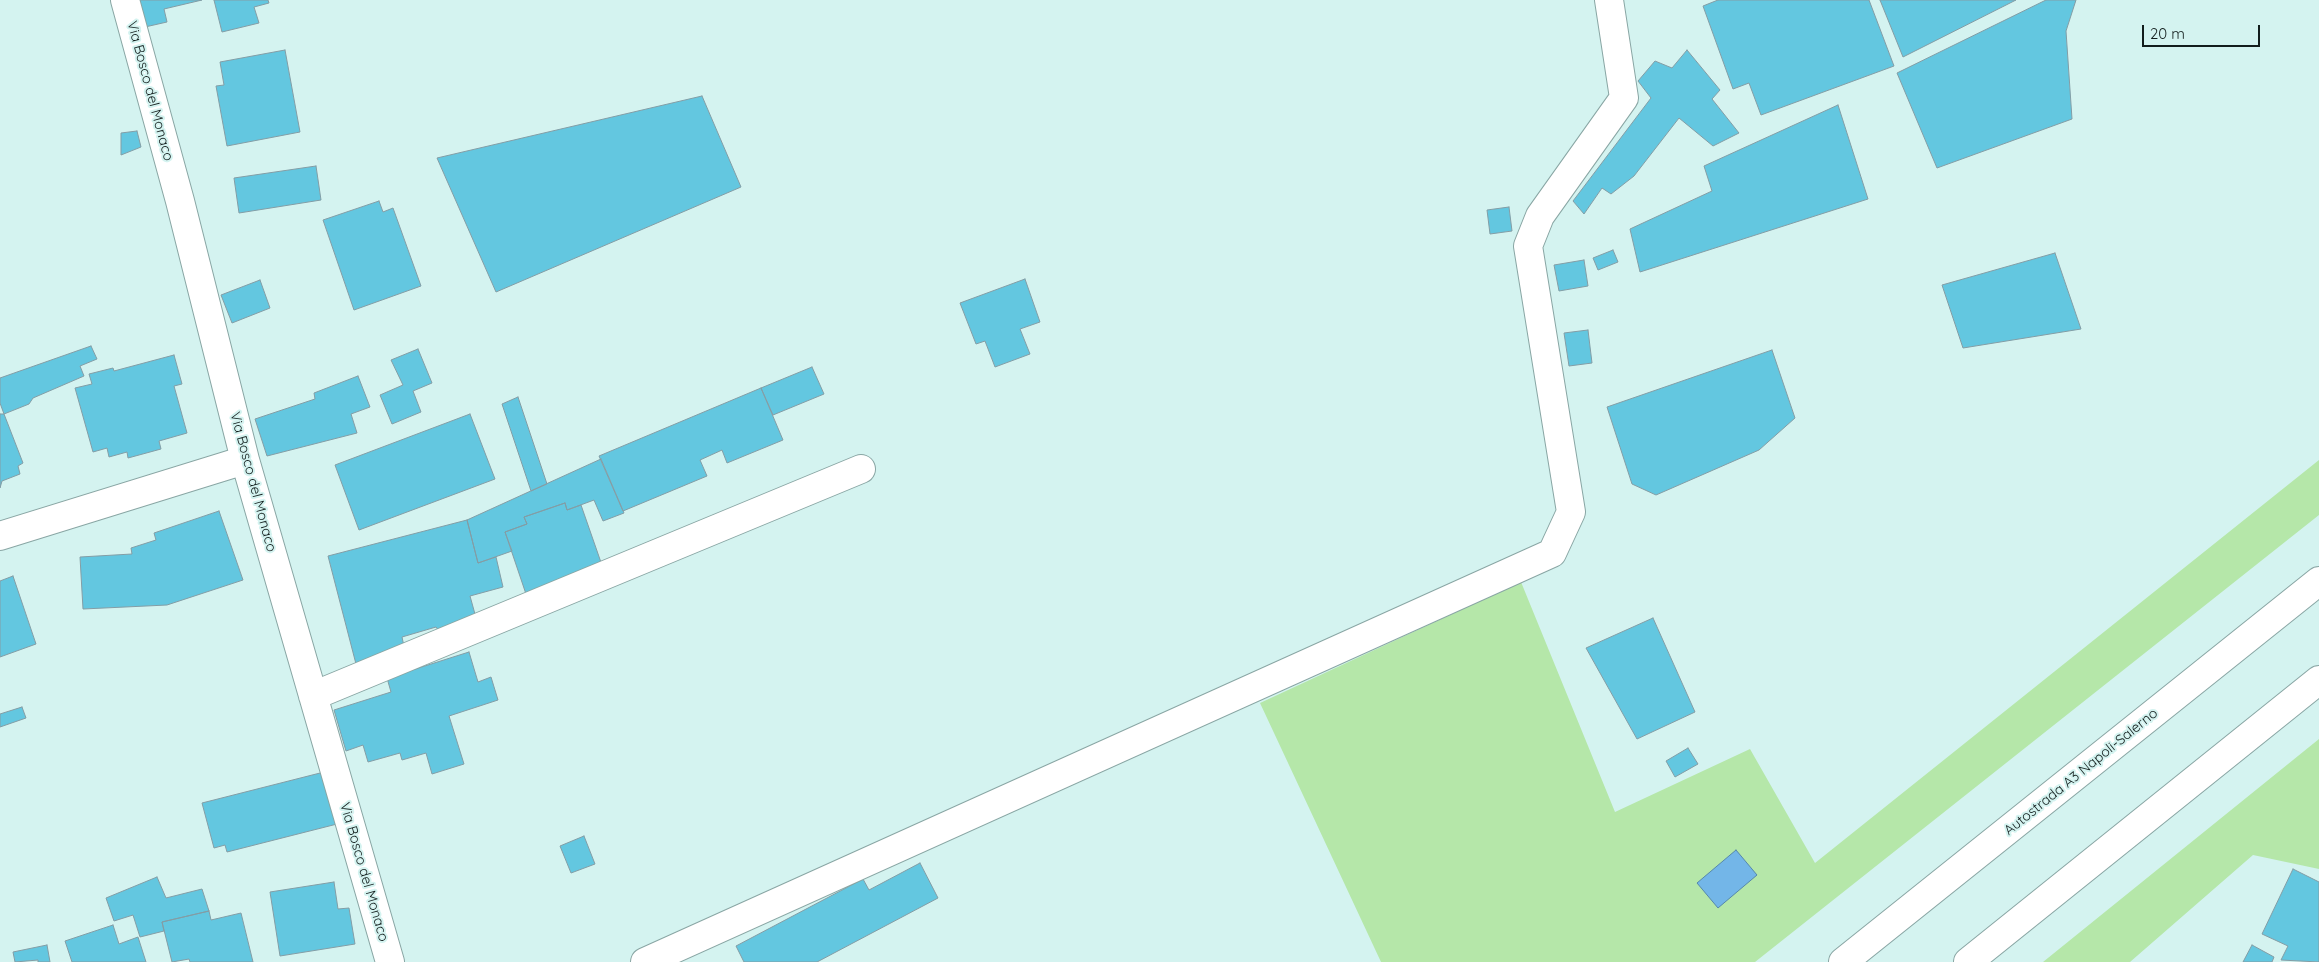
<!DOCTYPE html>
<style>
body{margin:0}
#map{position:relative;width:2319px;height:962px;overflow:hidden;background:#d4f3f0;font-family:Quicksand,sans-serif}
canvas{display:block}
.scale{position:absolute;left:2142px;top:25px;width:118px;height:22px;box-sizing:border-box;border:2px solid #121d1c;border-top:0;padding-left:6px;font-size:15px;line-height:18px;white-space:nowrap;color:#121d1c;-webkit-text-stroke:4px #d4f3f0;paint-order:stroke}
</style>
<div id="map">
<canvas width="2319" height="962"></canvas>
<div class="scale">20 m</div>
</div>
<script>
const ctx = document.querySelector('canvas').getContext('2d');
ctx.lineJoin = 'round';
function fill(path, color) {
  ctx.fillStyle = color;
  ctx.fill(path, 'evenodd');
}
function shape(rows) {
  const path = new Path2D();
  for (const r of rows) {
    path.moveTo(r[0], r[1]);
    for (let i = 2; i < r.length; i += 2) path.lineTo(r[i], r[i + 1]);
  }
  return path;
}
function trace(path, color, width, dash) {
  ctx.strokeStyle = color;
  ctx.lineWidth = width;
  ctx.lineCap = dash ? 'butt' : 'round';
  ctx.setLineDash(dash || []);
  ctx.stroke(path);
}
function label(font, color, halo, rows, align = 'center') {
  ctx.font = font + ' Quicksand,sans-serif';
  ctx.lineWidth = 4;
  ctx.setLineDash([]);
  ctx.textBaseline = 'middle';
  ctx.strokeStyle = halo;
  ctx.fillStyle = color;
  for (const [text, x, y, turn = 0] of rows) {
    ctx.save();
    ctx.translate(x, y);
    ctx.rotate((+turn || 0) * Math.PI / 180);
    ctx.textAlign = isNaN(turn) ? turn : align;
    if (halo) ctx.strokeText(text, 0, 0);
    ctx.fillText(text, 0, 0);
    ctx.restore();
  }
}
const green = shape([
 [2319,460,2319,515,1755,962,1381,962,1260,703,1521,582,1615,812,1750,749,1815,863],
 [2319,739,2319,869,2253,855,2130,962,2043,962]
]);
const water = shape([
 [1736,850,1757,875,1718,908,1697,883,1736,850]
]);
const building = shape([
 [138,0,202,0,164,9,167,22,145,27,138,0],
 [214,0,268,0,269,3,254,7,259,23,222,32,214,0],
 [1718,0,1869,0,1894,66,1761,115,1749,83,1733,89,1703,6,1718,0],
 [1880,0,2016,0,1903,57,1880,0],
 [2046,0,2076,0,2066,31,2072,119,1937,168,1897,73,2046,0],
 [285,50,300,132,227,146,216,86,224,85,220,62,285,50],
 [1687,50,1720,90,1712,99,1739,133,1713,146,1679,118,1634,176,1611,194,1602,188,1584,214,1573,201,1651,98,1638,81,1655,61,1672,68,1687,50],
 [702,96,741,187,496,292,437,158,702,96],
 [1838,105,1868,199,1640,272,1630,229,1712,191,1704,166,1838,105],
 [137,131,141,147,121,155,121,133,137,131],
 [316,166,321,200,239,213,234,178,316,166],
 [379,201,383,212,393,208,421,286,354,310,323,220,379,201],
 [1509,207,1512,231,1490,234,1487,210,1509,207],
 [1613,250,1618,262,1598,270,1593,258,1613,250],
 [2055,253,2081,329,1963,348,1942,285,2055,253],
 [1584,260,1588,286,1559,291,1554,265,1584,260],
 [1025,279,1040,322,1020,329,1030,354,995,367,985,341,976,344,960,303,1025,279],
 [260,280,270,308,232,323,221,295,260,280],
 [1588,330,1592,363,1569,366,1564,333,1588,330],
 [91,346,97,359,80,366,84,376,33,398,29,404,4,414,0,403,0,378,91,346],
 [418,349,432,383,413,391,421,412,392,424,380,395,403,385,391,360,418,349],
 [1772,350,1795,418,1759,450,1656,495,1632,484,1607,407,1772,350],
 [174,355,182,384,174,386,187,433,159,441,161,449,128,458,127,452,109,457,107,448,93,452,75,388,92,384,89,374,113,368,114,371,174,355],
 [812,367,824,394,773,415,761,388,812,367],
 [358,376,370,407,351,414,357,433,267,456,255,419,315,399,314,393,358,376],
 [761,388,783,440,727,463,722,450,700,460,707,476,623,511,599,456,761,388],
 [518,397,547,484,531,491,502,404,518,397],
 [0,414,4,414,23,463,18,466,20,474,2,481,0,488,0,414],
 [470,414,495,479,359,530,335,465,470,414],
 [601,459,624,513,603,521,594,500,567,510,565,503,524,517,527,524,505,532,512,551,478,563,467,520,601,459],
 [565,503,567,510,581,505,604,571,527,597,505,532,527,524,524,517,565,503],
 [219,511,243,580,167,605,83,609,80,557,132,554,131,548,156,540,154,533,219,511],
 [467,520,478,563,496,557,503,587,470,596,478,625,441,634,436,627,402,637,405,651,356,664,328,556,467,520],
 [13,576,36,644,0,657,0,581,13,576],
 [1653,618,1695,712,1637,739,1586,648,1653,618],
 [469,652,478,682,491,677,498,700,449,716,464,764,432,774,426,753,402,760,400,753,368,762,363,745,346,751,334,710,391,692,387,678,469,652],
 [22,707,26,718,0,727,0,714,22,707],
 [1688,748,1698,764,1675,777,1666,761,1688,748],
 [328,771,341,823,227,852,225,845,214,848,202,803,328,771],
 [584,836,595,864,571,873,560,846,584,836],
 [920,863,938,898,817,962,744,962,736,946,863,879,869,890,920,863],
 [2293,869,2319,882,2319,962,2281,960,2288,946,2262,934,2293,869],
 [157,877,166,898,202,889,209,911,162,922,164,931,140,937,133,915,114,921,106,898,157,877],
 [334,882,338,909,349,908,355,944,280,956,270,892,334,882],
 [209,911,211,920,241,913,253,962,190,962,189,959,172,962,162,922,209,911],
 [113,925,119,944,138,937,146,962,72,962,65,941,113,925],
 [47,945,50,962,38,962,38,960,15,962,13,952,47,945],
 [2252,945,2274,957,2272,962,2243,962,2252,945]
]);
const minor = shape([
 [125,0,180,201,245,460,390,962],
 [0,536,245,460],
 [313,696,861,469],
 [645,962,1552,553,1571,512,1528,246,1540,216,1624,98,1609,0]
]);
const highway = shape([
 [1843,962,2319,581],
 [1968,962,2319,680]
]);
const streetNames = [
 ["Via Bosco del Monaco",150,91,75],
 ["Via Bosco del Monaco",253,482,75],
 ["Autostrada A3 Napoli-Salerno",2081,772,-39],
 ["Via Bosco del Monaco",364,872,74]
];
fill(green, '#b5e7a9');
fill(water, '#73b6e8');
trace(water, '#5688ab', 1);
fill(building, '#63c7e0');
trace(building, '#839da5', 1);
trace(minor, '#89a6a4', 30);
trace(highway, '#89a6a4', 30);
trace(minor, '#fff', 28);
trace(highway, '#fff', 28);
label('14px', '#121d1c', '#d4f3f0', streetNames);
</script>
